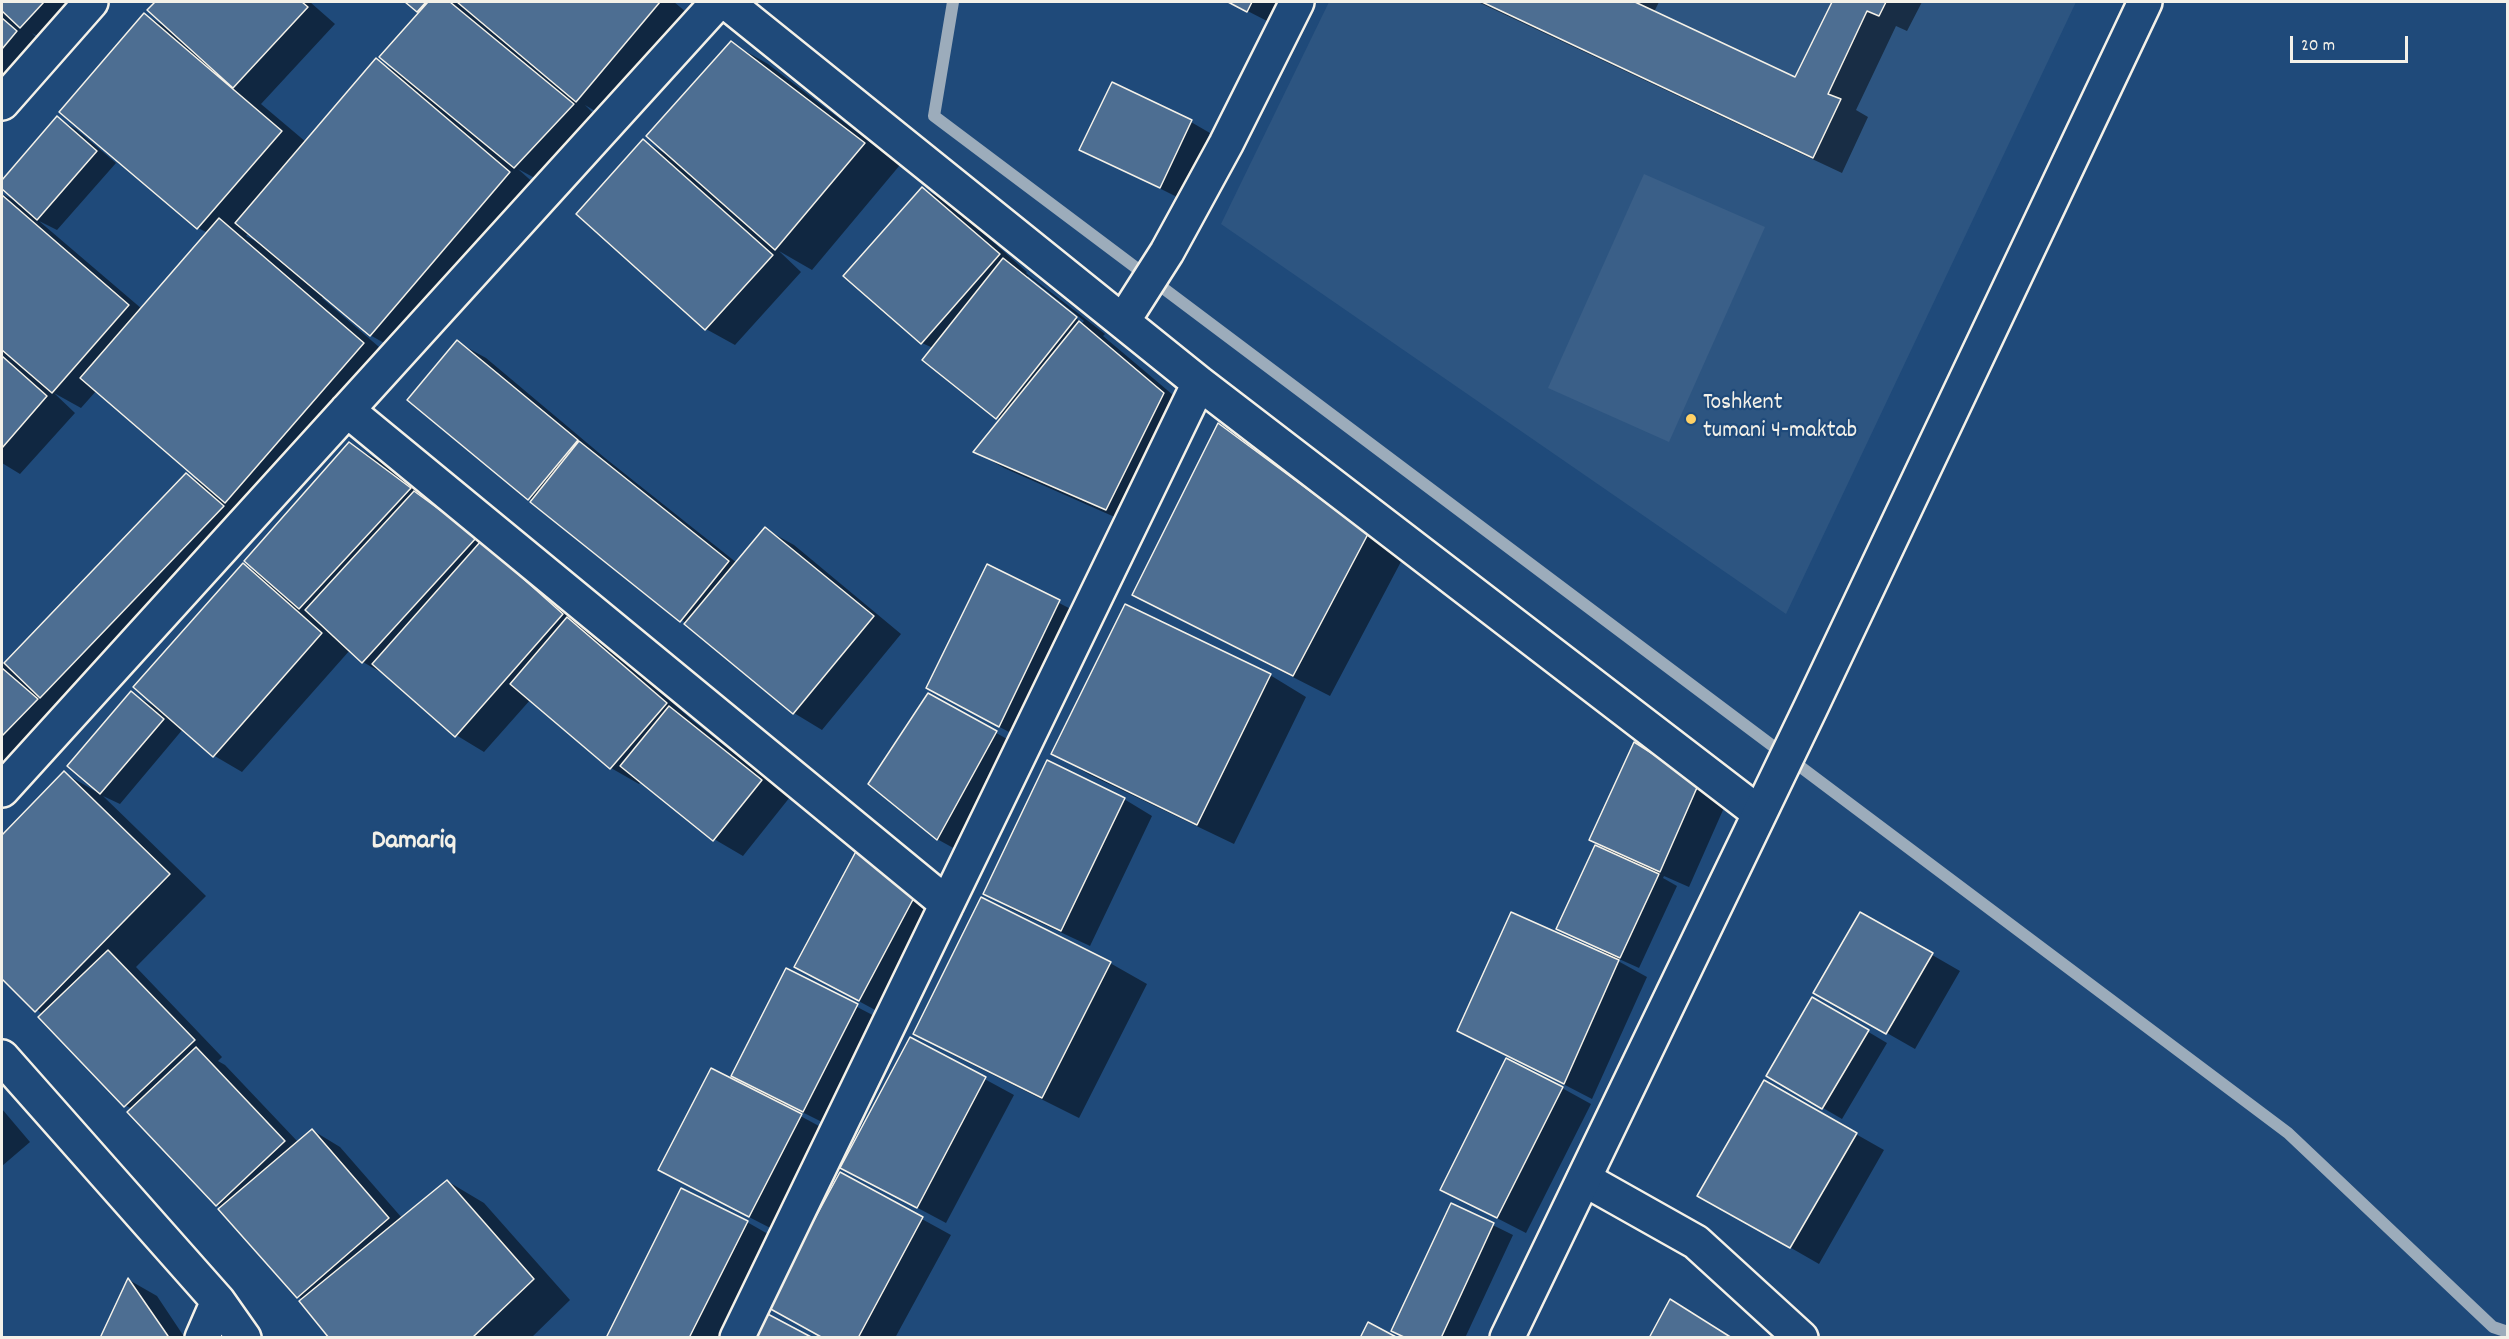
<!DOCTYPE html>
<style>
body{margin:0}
#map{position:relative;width:2509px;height:1339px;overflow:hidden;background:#1f4a7a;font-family:Dekko,sans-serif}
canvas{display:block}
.frame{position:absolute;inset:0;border:3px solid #f4f1e8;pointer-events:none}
.scale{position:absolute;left:2290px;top:36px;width:118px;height:27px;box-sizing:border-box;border:3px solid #f4f1e8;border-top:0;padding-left:8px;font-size:18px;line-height:21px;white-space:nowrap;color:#f4f1e8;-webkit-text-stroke:4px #1f4a7a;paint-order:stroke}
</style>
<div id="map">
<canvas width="2509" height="1339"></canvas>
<div class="frame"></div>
<div class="scale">20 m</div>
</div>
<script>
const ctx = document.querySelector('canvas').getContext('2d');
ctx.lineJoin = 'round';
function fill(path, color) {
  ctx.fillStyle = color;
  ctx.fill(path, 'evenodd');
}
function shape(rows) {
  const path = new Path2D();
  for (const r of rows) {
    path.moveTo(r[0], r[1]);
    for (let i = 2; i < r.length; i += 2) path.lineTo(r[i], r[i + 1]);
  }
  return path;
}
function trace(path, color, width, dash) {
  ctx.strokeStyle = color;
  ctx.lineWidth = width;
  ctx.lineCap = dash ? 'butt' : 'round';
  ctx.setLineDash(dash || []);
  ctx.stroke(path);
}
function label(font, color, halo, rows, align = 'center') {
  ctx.font = font + ' Dekko,sans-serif';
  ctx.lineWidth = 4.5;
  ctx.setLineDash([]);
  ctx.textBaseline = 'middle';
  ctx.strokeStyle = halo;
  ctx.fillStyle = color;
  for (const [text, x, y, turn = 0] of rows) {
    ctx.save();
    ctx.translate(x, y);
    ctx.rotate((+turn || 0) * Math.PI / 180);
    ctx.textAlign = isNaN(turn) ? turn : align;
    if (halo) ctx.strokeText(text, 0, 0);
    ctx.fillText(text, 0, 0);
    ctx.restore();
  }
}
const built = shape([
 [1329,2,2076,2,1786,614,1221,224]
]);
const green = shape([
 [1644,174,1765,227,1669,442,1548,388]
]);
const shadow = shape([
 [2,2,87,2,49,43,32,33,53,53,2,111],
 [157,2,310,2,335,24,261,104,306,142,376,60,397,72,421,12,407,2,674,2,697,21,613,122,585,105,602,122,544,183,518,169,546,194,407,356,370,335,324,296,322,298,400,365,263,523,236,507,251,523,70,713,53,703,66,716,2,772,2,662,4,664,187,475,206,485,97,390,81,408,54,393,75,413,20,474,2,463,2,194,22,204,2,187,2,182,57,118,76,129,116,163,57,230,39,221,142,309,208,233,198,228,62,111,145,15,166,27,149,10],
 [249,232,259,243,246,236],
 [1230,2,1277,2,1267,21],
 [1478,2,1659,2,1654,12,1796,79,1833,2,1922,2,1907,31,1896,26,1856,110,1868,117,1842,173],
 [731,43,768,64,900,165,812,270,779,251,801,272,735,345,706,329,578,214,644,141,666,154],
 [1191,122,1210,133,1179,198,1081,149],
 [923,188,951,205,1027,272,1026,273,1105,334,1103,336,1192,411,1135,526,1004,468,976,452,1001,420,933,348,922,343,845,276],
 [1028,276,1084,321,1082,323,1028,280],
 [457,342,486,358,605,458,737,563,765,529,794,545,901,634,822,730,794,713,687,624,529,498],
 [1218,425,1255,446,1404,556,1330,696,1171,615,1134,594],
 [349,444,378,460,439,505,591,631,693,721,790,797,743,856,714,839,642,781,639,784,611,768,531,699,484,752,456,735,389,677,363,662,350,650,242,772,213,755,183,729,120,804,103,796,206,896,136,967,222,1057,218,1061,225,1065,298,1142,312,1130,340,1147,402,1218,447,1181,484,1203,570,1300,531,1338,331,1338,302,1300,132,1109,125,1105,43,1015,2,977,2,837,64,773,95,791,131,693,156,707,243,565,260,574],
 [988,566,1088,618,1028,742,956,704],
 [1270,675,1306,697,1234,844,1090,775,1053,754],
 [928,695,1025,749,966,855,937,839],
 [1634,744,1727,801,1689,887,1664,876,1663,878,1677,886,1639,968,1619,959,1618,961,1647,977,1592,1099,1459,1030,1603,954,1604,952,1558,928,1606,849,1591,840],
 [1124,799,1152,816,1090,946,1013,910,985,893],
 [861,844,945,910,888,1017,796,967],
 [1861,914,1960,971,1915,1049,1815,992],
 [1110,963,1147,984,1079,1118,951,1054,915,1033],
 [786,970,886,1022,832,1127,784,1103,782,1106,830,1132,778,1232,689,1186,764,1094,733,1076],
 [1813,999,1887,1043,1842,1119,1768,1076],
 [911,1039,1014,1095,946,1223,871,1183],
 [1764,1082,1884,1150,1819,1264,1699,1195],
 [1562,1088,1591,1104,1526,1233,1442,1190],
 [2,1109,30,1142,2,1166],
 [840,1174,951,1235,895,1338,824,1338],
 [1452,1205,1513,1235,1465,1338,1406,1338],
 [747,1222,775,1238,725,1338,608,1338],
 [129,1280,157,1296,185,1338,102,1338]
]);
const stream = shape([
 [953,2,934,116,2288,1133,2493,1327,2508,1332]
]);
const building = shape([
 [2,2,44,2,20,28,2,11,2,2],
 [155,2,302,2,308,7,233,88,147,10,155,2],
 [405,2,426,2,417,12,405,2],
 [428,2,450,2,574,104,514,168,379,57,428,2],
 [457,2,660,2,576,102,457,2],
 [1228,2,1252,2,1247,12,1228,2],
 [1482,2,1635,2,1795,77,1832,2,1886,2,1879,16,1867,11,1828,94,1841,99,1813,158,1482,2],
 [144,13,282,131,197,229,59,112,144,13],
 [2,18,17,31,2,49,2,18],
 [731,41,865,143,775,250,646,136,731,41],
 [376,58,510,172,370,336,235,223,376,58],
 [1112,82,1192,120,1160,188,1079,150,1112,82],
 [57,116,97,151,37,220,2,189,2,180,57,116],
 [643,139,773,255,705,330,576,214,643,139],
 [922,187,1000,254,921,344,843,276,922,187],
 [2,195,129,305,52,393,2,350,2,195],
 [219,218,364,343,225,503,80,378,219,218],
 [1003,258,1077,317,996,419,922,360,1003,258],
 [1079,321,1164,393,1106,510,973,452,1079,321],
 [457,340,578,440,528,500,407,400,457,340],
 [2,356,47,396,2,448,2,356],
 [1218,423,1368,534,1293,676,1132,595,1218,423],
 [579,441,729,561,680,622,530,502,579,441],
 [349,442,411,488,299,609,244,561,349,442],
 [186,473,224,506,40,698,4,663,186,473],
 [414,491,477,537,362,663,305,610,414,491],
 [765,527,874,616,793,714,684,624,765,527],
 [481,541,563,614,455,737,372,664,481,541],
 [243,563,322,633,213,757,133,687,243,563],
 [987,564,1060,600,999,727,926,688,987,564],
 [1125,604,1271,674,1197,825,1051,754,1125,604],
 [567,617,667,703,610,769,510,684,567,617],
 [2,668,38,699,2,736,2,668],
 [131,691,164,719,100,794,67,766,131,691],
 [928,693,997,731,937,840,868,784,928,693],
 [669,706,762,780,713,841,620,766,669,706],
 [1634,742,1699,783,1660,872,1589,840,1634,742],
 [1047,760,1125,798,1061,931,983,894,1047,760],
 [64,771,170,874,35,1012,2,979,2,835,64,771],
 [861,842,917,892,859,1001,794,967,861,842],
 [1595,845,1659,874,1620,958,1556,929,1595,845],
 [981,897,1111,962,1042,1098,913,1034,981,897],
 [1511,912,1619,960,1564,1084,1457,1031,1511,912],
 [1860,912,1933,953,1886,1034,1813,993,1860,912],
 [108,950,195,1040,124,1107,38,1017,108,950],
 [786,968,858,1004,803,1112,731,1076,786,968],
 [1812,997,1869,1030,1822,1109,1766,1076,1812,997],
 [910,1037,986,1077,917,1208,840,1168,910,1037],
 [196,1047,285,1141,216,1206,127,1112,196,1047],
 [1506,1058,1563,1087,1497,1218,1440,1190,1506,1058],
 [711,1068,802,1114,749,1217,658,1170,711,1068],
 [1764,1080,1857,1133,1790,1248,1697,1196,1764,1080],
 [312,1129,389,1218,297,1298,218,1209,312,1129],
 [840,1172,923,1217,858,1338,823,1338,767,1307,840,1172],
 [447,1180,534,1279,472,1338,329,1338,299,1301,447,1180],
 [681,1188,748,1221,689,1338,606,1338,681,1188],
 [1451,1203,1494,1223,1441,1338,1406,1338,1391,1331,1451,1203],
 [128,1278,168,1336,167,1338,100,1338,128,1278],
 [1670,1299,1732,1338,1649,1338,1670,1299],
 [764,1312,813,1338,751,1338,764,1312],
 [1368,1322,1398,1338,1360,1338,1368,1322]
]);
const minor = shape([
 [726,2,1199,383,1759,813],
 [2,103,91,2],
 [1123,321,1167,252,1226,144,1297,2],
 [347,410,947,904],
 [2,790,718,2],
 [2,1057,218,1301,244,1338],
 [1584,1179,1696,1242,1801,1338],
 [202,1338,218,1301],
 [737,1338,1199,383]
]);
const secondary = shape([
 [1507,1338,1811,707,2145,2]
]);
const markers = [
 [1691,419,6,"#ffd166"]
];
const poiNames = [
 ["Toshkent",1703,405],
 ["tumani 4-maktab",1703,433]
];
const quarterNames = [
 ["Damariq",414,843]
];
fill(built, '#2d5581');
fill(green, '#3a5f88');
fill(shadow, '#0007');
trace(stream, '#9cacbb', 12);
fill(building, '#4d6e92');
trace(building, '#f4f1e8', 1.5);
trace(minor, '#f4f1e8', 38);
trace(secondary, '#f4f1e8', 38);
trace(minor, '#1f4a7a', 33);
trace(secondary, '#1f4a7a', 33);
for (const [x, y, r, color] of markers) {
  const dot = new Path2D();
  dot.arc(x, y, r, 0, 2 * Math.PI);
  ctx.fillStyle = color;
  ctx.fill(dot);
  trace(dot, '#1f4a7a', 2);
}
label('24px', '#f4f1e8', '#1f4a7a', poiNames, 'left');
label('bold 27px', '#f4f1e8', '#1f4a7a', quarterNames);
</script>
